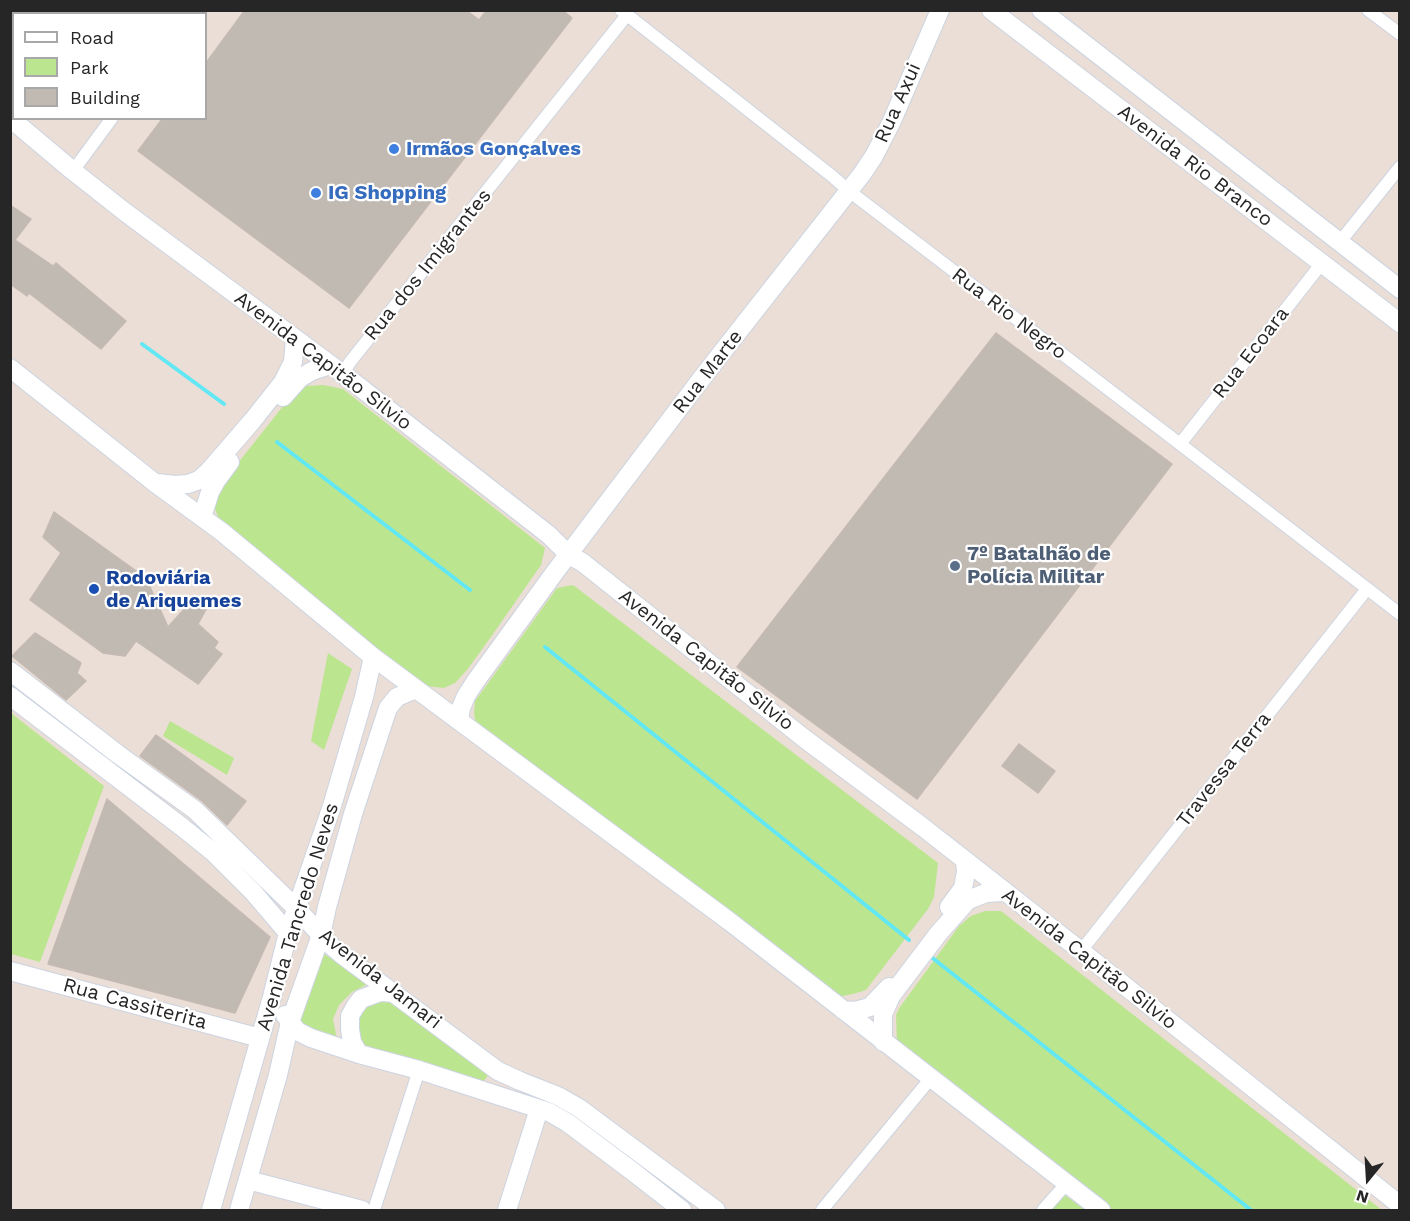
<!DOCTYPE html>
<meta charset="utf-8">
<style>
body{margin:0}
#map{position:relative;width:1410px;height:1221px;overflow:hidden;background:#eaded6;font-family:"Work Sans",sans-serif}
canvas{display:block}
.frame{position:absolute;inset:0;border:12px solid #262626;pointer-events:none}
.legend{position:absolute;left:12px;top:12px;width:195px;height:108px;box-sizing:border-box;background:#fff;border:2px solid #a8a8a8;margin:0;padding:8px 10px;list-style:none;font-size:18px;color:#262626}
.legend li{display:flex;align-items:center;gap:12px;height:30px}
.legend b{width:30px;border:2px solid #a8a8a8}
.north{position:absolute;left:1338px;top:1149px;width:60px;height:60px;-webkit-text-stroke:4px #fff;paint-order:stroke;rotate:198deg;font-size:16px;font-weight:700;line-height:24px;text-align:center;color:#262626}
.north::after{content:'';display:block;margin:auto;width:21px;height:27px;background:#262626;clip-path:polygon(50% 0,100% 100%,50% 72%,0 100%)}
</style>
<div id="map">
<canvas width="1410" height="1221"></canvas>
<div class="frame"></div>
<ul class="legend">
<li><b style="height:8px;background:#fff"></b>Road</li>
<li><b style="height:16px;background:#bce58f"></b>Park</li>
<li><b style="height:16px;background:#c1bab3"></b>Building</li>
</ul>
<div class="north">N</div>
</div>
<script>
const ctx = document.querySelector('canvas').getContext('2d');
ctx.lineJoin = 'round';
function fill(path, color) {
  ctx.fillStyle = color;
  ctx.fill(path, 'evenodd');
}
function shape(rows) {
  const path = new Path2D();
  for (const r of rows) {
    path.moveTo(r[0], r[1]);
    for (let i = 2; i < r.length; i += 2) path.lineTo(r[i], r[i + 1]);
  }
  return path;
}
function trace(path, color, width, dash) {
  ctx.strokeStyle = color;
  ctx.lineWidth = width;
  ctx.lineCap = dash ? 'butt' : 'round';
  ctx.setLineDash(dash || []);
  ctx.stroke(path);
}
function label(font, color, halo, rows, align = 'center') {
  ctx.font = font + ' "Work Sans",sans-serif';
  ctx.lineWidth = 4.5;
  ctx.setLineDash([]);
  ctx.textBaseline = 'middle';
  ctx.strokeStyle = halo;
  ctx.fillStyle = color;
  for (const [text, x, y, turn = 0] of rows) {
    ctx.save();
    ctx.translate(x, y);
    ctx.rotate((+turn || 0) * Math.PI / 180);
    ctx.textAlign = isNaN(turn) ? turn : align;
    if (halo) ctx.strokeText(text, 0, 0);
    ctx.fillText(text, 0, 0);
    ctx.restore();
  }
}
const green = shape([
 [323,385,343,389,545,548,541,565,493,634,467,670,455,683,444,688,426,686,223,529,215,509,215,499,219,487,291,396,306,386],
 [573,585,938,863,934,897,928,909,866,990,853,994,837,997,476,724,474,713,475,701,557,588],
 [328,653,352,669,324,750,311,741],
 [11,713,104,786,40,962,11,954],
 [170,721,234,758,227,775,163,736],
 [985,911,1001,911,1382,1210,1111,1210,897,1044,896,1015,900,1007,959,926,971,916],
 [313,947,370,983,352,992,339,1005,333,1019,337,1040,291,1028],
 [390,999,488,1075,481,1085,359,1043,356,1011,367,1001],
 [1062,1193,1085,1210,1048,1210]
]);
const stream = shape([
 [142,344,224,404],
 [277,442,470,590],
 [545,647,909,940],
 [930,956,1251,1210]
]);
const building = shape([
 [245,10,466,10,479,20,487,10,562,10,572,18,349,308,138,151,163,118,206,118,206,63,245,10],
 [10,205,31,219,15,240,53,266,56,263,126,321,101,349,29,293,27,296,10,284,10,205],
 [996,333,1172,464,917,799,737,667,996,333],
 [54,512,146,578,168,627,196,596,209,604,198,624,218,642,214,648,222,654,198,684,136,641,125,656,103,653,30,600,61,553,43,537,54,512],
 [35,633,81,663,77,673,86,681,66,700,12,656,35,633],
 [156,735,246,801,227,825,202,801,140,756,156,735],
 [1019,744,1055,771,1038,793,1002,766,1019,744],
 [107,799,270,937,235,1013,48,964,107,799]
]);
const street = shape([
 [621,10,832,176,849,191,1180,444,1400,614],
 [1368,10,1400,34],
 [188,14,191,10],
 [73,171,112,118],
 [1339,243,1400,167],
 [343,374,350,362,627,15],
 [1180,444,1322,263],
 [1081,951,1367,589],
 [374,1210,419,1070],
 [822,1210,931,1078],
 [1043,1210,1067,1183]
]);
const secondary = shape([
 [991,10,1400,323],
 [1041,10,1400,289],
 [10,118,73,171,125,212,343,374,549,535,569,555,582,562,805,739,924,828,1081,951,1400,1205],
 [10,368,155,483,222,532,373,657,729,921,1101,1210],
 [283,397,300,378,312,371,330,365],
 [157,483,175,485,188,484,199,480,209,471,253,420,283,382,293,362,295,339],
 [203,517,204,511,210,492,216,481,230,462],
 [10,671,119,755,195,810,297,909,328,943,341,954,498,1071,520,1081,558,1096,579,1108,716,1210],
 [10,696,182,827,213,852,253,892,288,933],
 [459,721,461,708,466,696,475,682,555,572,705,374,862,174,874,156,891,123,940,10],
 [949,907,963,888,966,872,965,861],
 [10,971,260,1038],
 [843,1010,855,1011,870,1007,889,987],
 [285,1015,297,1031,311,1038,359,1054,419,1070,549,1112,568,1123,632,1171,682,1210],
 [883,1042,883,1014,891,996,938,934,968,900,986,893,1005,892],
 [359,1054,352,1042,350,1029,350,1016,355,1007,361,999,380,992,395,993],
 [248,1180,362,1210],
 [211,1210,272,997,288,933,332,806,364,697,373,657],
 [239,1210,278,1075,290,1022,321,935,327,907,353,814,388,708,397,697,416,689],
 [507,1210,539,1109]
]);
const markers = [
 [394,149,6,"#3f7fe0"],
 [316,193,6,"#3f7fe0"],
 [955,566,6,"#5c6f8a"],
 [94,589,6,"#1a4fb4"]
];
const streetNames = [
 ["Rua Axui",898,103,-66],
 ["Avenida Rio Branco",1195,166,37],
 ["Rua dos Imigrantes",428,265,-51],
 ["Rua Rio Negro",1009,314,37],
 ["Rua Ecoara",1251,353,-52],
 ["Avenida Capitão Silvio",323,361,37],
 ["Rua Marte",708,372,-52],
 ["Avenida Capitão Silvio",706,660,38],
 ["Travessa Terra",1224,770,-52],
 ["Avenida Tancredo Neves",298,917,-73],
 ["Avenida Capitão Silvio",1089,959,38],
 ["Avenida Jamari",380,979,38],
 ["Rua Cassiterita",135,1004,15]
];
const shopNames = [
 ["Irmãos Gonçalves",406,149],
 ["IG Shopping",328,193]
];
const serviceNames = [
 ["7º Batalhão de",967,554],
 ["Polícia Militar",967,577]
];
const transitNames = [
 ["Rodoviária",106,578],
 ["de Ariquemes",106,601]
];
fill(green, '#bce58f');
trace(stream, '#62e8f4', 4);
fill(building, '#c1bab3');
trace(building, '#c5bab1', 1.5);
trace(street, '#ccd4e1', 14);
trace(secondary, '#ccd4e1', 20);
trace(street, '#fff', 12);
trace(secondary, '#fff', 18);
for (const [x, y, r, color] of markers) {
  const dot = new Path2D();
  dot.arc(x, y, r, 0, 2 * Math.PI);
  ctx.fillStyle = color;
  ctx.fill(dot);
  trace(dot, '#fff', 2);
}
label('20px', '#262626', '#fff', streetNames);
label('bold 20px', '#366cbe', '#fff', shopNames, 'left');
label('bold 20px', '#4e5e75', '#fff', serviceNames, 'left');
label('bold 20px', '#164399', '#fff', transitNames, 'left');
</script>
